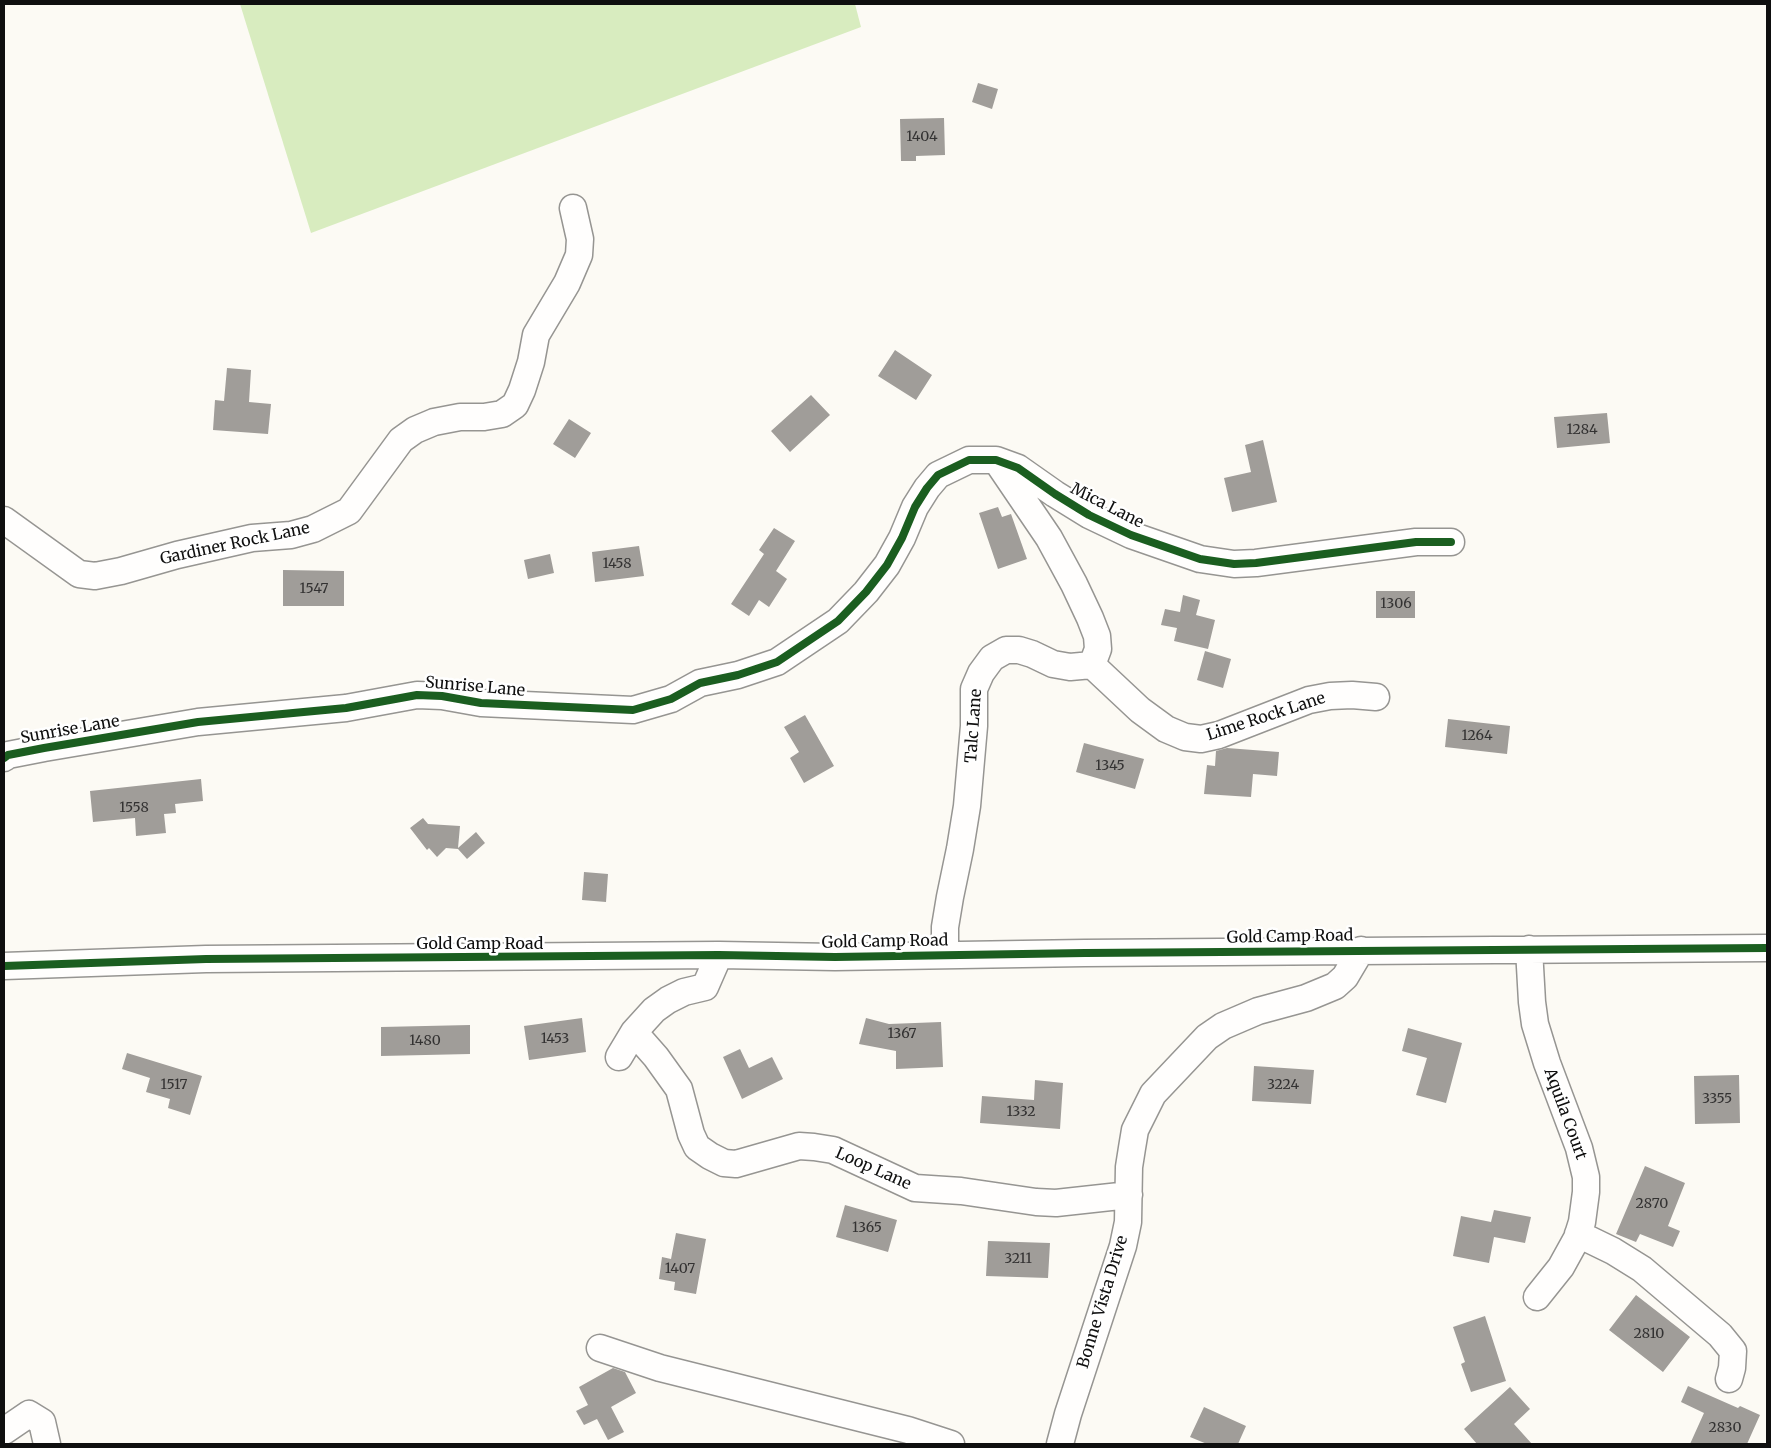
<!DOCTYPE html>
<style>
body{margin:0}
#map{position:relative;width:1771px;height:1448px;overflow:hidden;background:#fcfaf4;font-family:Merriweather,serif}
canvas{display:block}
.frame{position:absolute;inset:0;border:5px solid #0f0f0f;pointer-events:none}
</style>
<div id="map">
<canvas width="1771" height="1448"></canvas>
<div class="frame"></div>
</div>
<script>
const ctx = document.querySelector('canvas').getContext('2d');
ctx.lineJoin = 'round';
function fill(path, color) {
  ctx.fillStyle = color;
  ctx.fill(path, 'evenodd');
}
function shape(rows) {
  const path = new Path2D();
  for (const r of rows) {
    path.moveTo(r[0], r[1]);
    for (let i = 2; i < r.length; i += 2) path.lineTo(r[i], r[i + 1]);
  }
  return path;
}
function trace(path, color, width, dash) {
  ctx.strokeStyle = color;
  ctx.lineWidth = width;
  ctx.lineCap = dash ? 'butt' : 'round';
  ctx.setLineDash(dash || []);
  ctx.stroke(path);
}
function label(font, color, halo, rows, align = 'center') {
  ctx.font = font + ' Merriweather,serif';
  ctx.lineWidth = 5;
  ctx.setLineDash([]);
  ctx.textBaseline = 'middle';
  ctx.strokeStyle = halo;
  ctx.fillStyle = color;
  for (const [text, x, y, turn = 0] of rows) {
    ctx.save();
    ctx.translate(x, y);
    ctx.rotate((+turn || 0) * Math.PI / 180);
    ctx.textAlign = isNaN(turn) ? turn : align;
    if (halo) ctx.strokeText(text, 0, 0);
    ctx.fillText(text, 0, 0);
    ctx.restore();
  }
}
const forest = shape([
 [240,4,855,4,861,27,311,233]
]);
const building = shape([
 [978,83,998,89,992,109,972,102],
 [944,118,945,155,916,156,916,161,901,161,900,119],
 [895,350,932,375,916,400,878,376],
 [227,368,251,370,249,402,271,404,268,434,213,430,215,400,224,401],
 [811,395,830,415,790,452,771,431],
 [1607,413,1610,443,1557,448,1554,417],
 [569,419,591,433,575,458,553,444],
 [1263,440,1277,502,1232,512,1224,478,1251,472,1245,445],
 [998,507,1002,517,1011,514,1027,559,998,569,979,513],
 [774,528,795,541,776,571,787,579,769,607,759,600,749,616,731,604,764,554,759,550],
 [639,546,644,576,595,582,592,552],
 [550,554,554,573,528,579,524,560],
 [283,570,344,571,344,606,283,606],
 [1376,591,1415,591,1415,618,1376,618],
 [1183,595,1200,600,1196,615,1215,620,1208,649,1174,641,1177,628,1161,625,1165,609,1180,612],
 [1205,651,1231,659,1223,688,1197,680],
 [805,715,834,766,804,783,790,758,799,752,784,727],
 [1448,719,1510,726,1507,754,1445,747],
 [1084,743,1144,759,1135,789,1076,772],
 [1227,748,1279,752,1277,776,1253,774,1251,797,1204,794,1207,765,1215,766,1216,751],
 [201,779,203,801,175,804,176,813,164,814,166,833,136,836,135,818,93,822,90,791],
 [423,818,428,824,460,826,458,848,476,832,485,843,467,859,458,849,446,848,437,857,429,848,427,850,410,828],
 [584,872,608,874,606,902,582,900],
 [582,1018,586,1052,529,1060,524,1026],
 [866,1018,889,1024,941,1022,943,1067,896,1069,896,1051,859,1044],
 [470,1025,470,1054,381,1056,381,1027],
 [1408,1028,1462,1043,1446,1103,1416,1095,1427,1058,1402,1051],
 [740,1049,749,1068,772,1057,783,1079,742,1099,723,1057],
 [127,1053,202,1076,190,1115,168,1108,170,1099,146,1092,150,1078,122,1069],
 [1254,1066,1314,1070,1311,1104,1252,1101],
 [1739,1075,1740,1123,1695,1124,1694,1076],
 [1035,1080,1063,1083,1060,1129,980,1123,982,1096,1034,1100],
 [1645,1166,1685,1183,1668,1226,1680,1231,1673,1247,1640,1234,1636,1242,1616,1234],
 [845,1205,897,1220,888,1252,836,1237],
 [1494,1210,1531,1217,1525,1243,1494,1237,1489,1263,1453,1256,1461,1216,1491,1222],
 [676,1233,706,1239,696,1294,674,1290,675,1282,659,1279,662,1257,671,1259],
 [988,1241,1050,1243,1048,1278,986,1276],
 [1636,1295,1690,1337,1663,1372,1609,1330],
 [1485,1316,1506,1381,1471,1392,1461,1364,1465,1362,1453,1327],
 [613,1368,625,1372,636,1393,611,1407,624,1432,608,1440,597,1419,584,1425,576,1411,588,1405,579,1387],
 [1688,1386,1738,1408,1740,1406,1760,1415,1747,1444,1690,1444,1704,1413,1681,1402],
 [1510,1387,1530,1409,1514,1424,1532,1444,1477,1444,1464,1429],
 [1204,1407,1246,1426,1238,1444,1207,1444,1190,1437]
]);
const minor = shape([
 [996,460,1049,538,1074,584,1090,618,1097,636,1098,649,1092,665],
 [4,520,79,574,95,576,121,571,177,555,252,538,291,535,313,529,349,511,401,440,415,430,434,422,460,417,484,417,502,414,515,405,522,390,531,362,536,335,567,283,579,255,580,239,573,208],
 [1092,665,1140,710,1166,729,1185,737,1201,739,1219,735,1309,700,1330,696,1352,695,1376,697],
 [4,758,8,755,44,748,198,722,346,708,417,695,442,696,481,703,633,710,671,699,700,683,738,675,777,662,838,621,866,592,887,565,902,538,915,507,927,488,938,475,969,460,996,460,1018,468,1055,494,1089,515,1131,535,1200,559,1234,564,1256,563,1416,542,1451,542],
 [1529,949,1532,1002,1535,1024,1547,1063,1579,1148,1586,1177,1586,1192,1582,1222,1577,1238,1561,1267,1537,1297],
 [945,955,945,927,950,897,960,849,967,806,974,726,974,689,981,673,992,658,1006,650,1019,650,1032,654,1053,664,1070,667,1092,665],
 [4,966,206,959,719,955,835,957,1085,953,1767,948],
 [634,1032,656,1057,679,1089,691,1134,697,1147,710,1156,724,1163,736,1164,799,1146,814,1147,833,1150,915,1188,961,1191,1036,1202,1056,1203,1129,1195],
 [619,1057,634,1032,654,1010,668,1000,684,992,705,987,719,955],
 [1578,1234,1613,1251,1642,1269,1720,1335,1733,1351,1732,1368,1729,1379],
 [600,1348,660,1368,908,1430,951,1444],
 [4,1431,29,1414,42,1422,47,1444],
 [1060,1444,1068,1414,1123,1246,1128,1222,1129,1167,1132,1148,1135,1130,1153,1094,1207,1037,1223,1026,1258,1011,1306,998,1335,986,1345,977,1361,950]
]);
const cycleway = shape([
 [4,758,8,755,44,748,198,722,346,708,417,695,442,696,481,703,633,710,671,699,700,683,738,675,777,662,838,621,866,592,887,565,902,538,915,507,927,488,938,475,969,460,996,460,1018,468,1055,494,1089,515,1131,535,1200,559,1234,564,1256,563,1416,542,1451,542],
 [4,966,206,959,719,955,835,957,1085,953,1767,948]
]);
const numberNames = [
 ["1404",922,137],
 ["1284",1582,430],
 ["1458",617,564],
 ["1547",314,589],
 ["1306",1396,604],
 ["1264",1477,736],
 ["1345",1110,766],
 ["1558",134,808],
 ["1367",902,1034],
 ["1453",555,1039],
 ["1480",425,1041],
 ["1517",174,1085],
 ["3224",1283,1085],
 ["3355",1717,1099],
 ["1332",1021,1112],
 ["2870",1652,1204],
 ["1365",867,1228],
 ["3211",1018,1259],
 ["1407",680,1269],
 ["2810",1649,1334],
 ["2830",1725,1428]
];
const streetNames = [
 ["Mica Lane",1107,506,27],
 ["Gardiner Rock Lane",235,544,-12],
 ["Sunrise Lane",475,687,5],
 ["Lime Rock Lane",1266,717,-18],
 ["Talc Lane",974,726,-86],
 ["Sunrise Lane",70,730,-10],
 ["Gold Camp Road",1290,937,-1],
 ["Gold Camp Road",885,942,-1],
 ["Gold Camp Road",480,944],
 ["Aquila Court",1565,1114,70],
 ["Loop Lane",873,1169,24],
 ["Bonne Vista Drive",1103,1302,-73]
];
fill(forest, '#d8ecbf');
fill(building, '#a09d99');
trace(minor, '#969592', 29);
trace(minor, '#fffefd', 26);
trace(cycleway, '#1b5e20', 8);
label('14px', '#333232', null, numberNames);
label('16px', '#0f0f0f', '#fff', streetNames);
</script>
